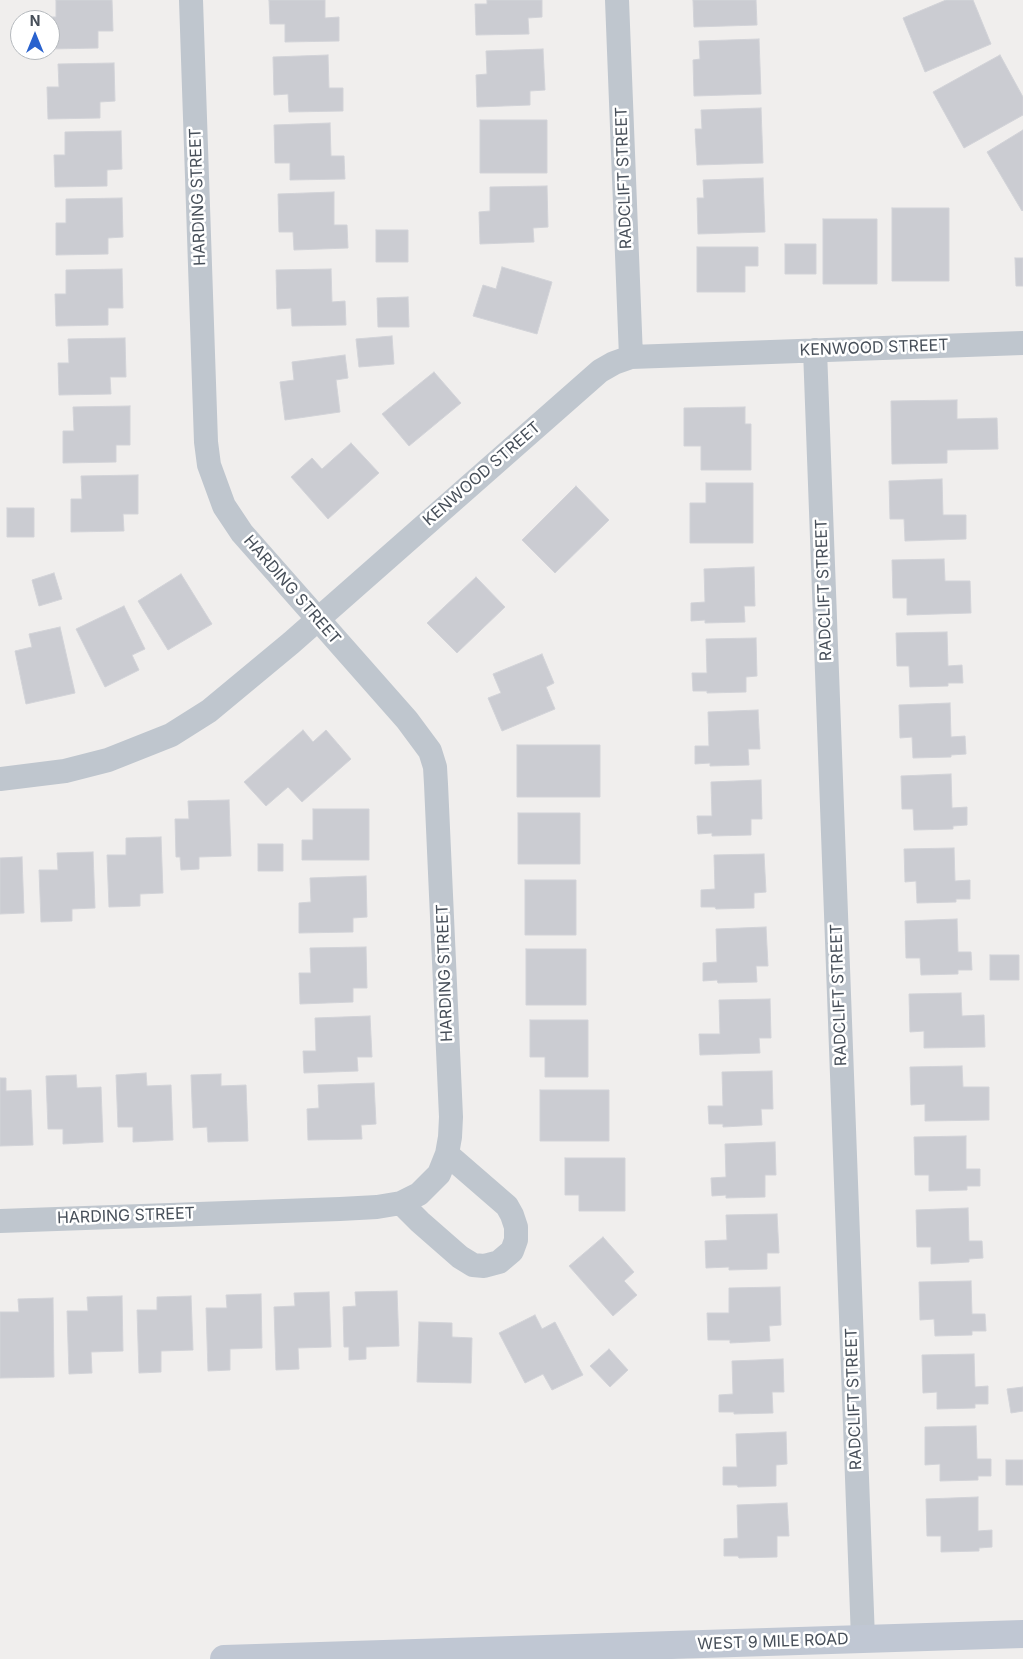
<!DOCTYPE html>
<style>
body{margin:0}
#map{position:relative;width:1023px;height:1659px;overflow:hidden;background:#f0eeed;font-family:Inter,sans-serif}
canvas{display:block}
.north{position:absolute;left:10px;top:10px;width:50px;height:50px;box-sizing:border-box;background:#fff;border:1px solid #b5b9bd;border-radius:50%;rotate:0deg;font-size:14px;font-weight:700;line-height:20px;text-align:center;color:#474f59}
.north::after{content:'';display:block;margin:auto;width:18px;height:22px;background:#2962ce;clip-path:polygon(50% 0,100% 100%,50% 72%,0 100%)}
</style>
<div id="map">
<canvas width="1023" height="1659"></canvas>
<div class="north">N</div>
</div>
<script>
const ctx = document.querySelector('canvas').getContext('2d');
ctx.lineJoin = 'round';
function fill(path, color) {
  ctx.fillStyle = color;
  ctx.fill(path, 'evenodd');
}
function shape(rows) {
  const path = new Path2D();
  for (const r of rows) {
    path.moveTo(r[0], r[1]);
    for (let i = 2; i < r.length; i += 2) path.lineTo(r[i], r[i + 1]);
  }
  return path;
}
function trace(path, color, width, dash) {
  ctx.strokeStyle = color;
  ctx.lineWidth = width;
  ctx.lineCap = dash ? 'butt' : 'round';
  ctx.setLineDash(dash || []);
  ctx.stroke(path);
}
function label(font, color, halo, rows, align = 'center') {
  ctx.font = font + ' Inter,sans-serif';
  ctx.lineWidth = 5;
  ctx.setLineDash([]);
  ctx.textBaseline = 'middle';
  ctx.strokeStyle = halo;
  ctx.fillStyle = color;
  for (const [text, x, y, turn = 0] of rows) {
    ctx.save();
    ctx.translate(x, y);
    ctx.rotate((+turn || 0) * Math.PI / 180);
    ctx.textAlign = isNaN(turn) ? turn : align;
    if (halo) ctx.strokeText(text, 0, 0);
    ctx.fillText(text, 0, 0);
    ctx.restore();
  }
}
const building = shape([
 [56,0,112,0,113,31,98,31,98,48,50,49,50,20,46,20,45,17,56,17,56,0],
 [269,0,325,0,325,18,339,17,339,41,285,42,285,24,270,24,269,0],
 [487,0,542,0,542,17,528,18,529,34,476,35,475,4,487,4,487,0],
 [693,0,756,0,757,25,694,27,693,0],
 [946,0,973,0,991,44,925,72,903,18,946,0],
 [759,39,761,94,694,96,693,60,700,59,699,41,759,39],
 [543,49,545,90,530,91,530,105,477,107,476,75,487,74,486,51,543,49],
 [328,55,329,88,343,88,343,111,289,112,288,94,274,95,273,57,328,55],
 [1000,55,1023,97,1023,115,964,148,933,92,1000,55],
 [114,63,115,101,100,102,100,118,48,119,47,87,59,87,58,64,114,63],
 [761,108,763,163,697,165,695,129,702,129,701,110,761,108],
 [480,120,547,120,547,173,480,173,480,120],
 [330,123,331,156,344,156,345,179,290,180,290,163,275,163,274,125,330,123],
 [1023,130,1023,210,1022,211,987,152,1023,130],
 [121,131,122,169,107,170,107,186,55,187,54,155,65,155,65,132,121,131],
 [763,178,765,232,698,234,697,198,704,198,703,180,763,178],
 [547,186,548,227,533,228,534,242,480,244,479,212,490,211,490,187,547,186],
 [334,192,334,225,347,225,348,248,294,250,293,232,279,232,278,194,334,192],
 [122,198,123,237,108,238,108,254,56,255,56,223,66,223,66,199,122,198],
 [892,208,949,208,949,281,892,281,892,208],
 [823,219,877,219,877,284,823,284,823,219],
 [376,230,408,230,408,262,376,262,376,230],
 [785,244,816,244,816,274,785,274,785,244],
 [697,247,758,247,758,266,745,266,745,292,697,292,697,247],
 [1015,258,1023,258,1023,286,1016,286,1015,258],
 [502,267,552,282,537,334,473,316,483,285,496,289,502,267],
 [122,269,123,308,108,308,108,325,56,326,55,294,66,294,66,270,122,269],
 [331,269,332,302,345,301,346,325,292,326,291,308,277,309,276,270,331,269],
 [408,297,409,327,378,327,377,298,408,297],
 [392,336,394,364,359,367,356,339,392,336],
 [125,338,126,377,110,377,111,394,59,395,58,363,69,363,68,339,125,338],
 [345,355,348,378,336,380,340,412,285,420,280,382,294,380,292,362,345,355],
 [434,372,461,403,409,446,382,414,434,372],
 [957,400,957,419,997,418,998,449,947,450,947,463,892,464,891,401,957,400],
 [130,406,130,445,116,445,116,462,63,463,63,431,74,431,73,407,130,406],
 [745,407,745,424,751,424,751,470,701,470,701,446,684,446,684,408,745,407],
 [351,443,379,473,328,519,291,477,312,458,322,469,351,443],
 [138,475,138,514,123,514,124,531,71,532,71,499,82,499,81,476,138,475],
 [942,479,943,515,966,515,966,539,905,541,904,519,890,519,889,481,942,479],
 [706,483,753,483,753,543,690,543,690,503,706,503,706,483],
 [576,486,609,520,555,573,522,540,576,486],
 [7,508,34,508,34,537,7,537,7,508],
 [944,559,945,581,970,581,971,613,907,615,907,598,893,598,892,560,944,559],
 [754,567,755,606,744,606,745,622,705,623,705,620,691,621,691,603,705,602,704,569,754,567],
 [54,573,62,599,39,606,32,580,54,573],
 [181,574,212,624,168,650,138,601,181,574],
 [476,577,505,607,457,653,427,623,476,577],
 [124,606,145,649,132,655,139,670,105,687,76,629,124,606],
 [60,627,75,693,26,704,15,651,32,647,29,634,60,627],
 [947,632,948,666,962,665,963,683,948,683,948,686,910,687,909,666,897,666,896,633,947,632],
 [756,638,757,676,746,677,746,692,707,693,707,691,693,691,692,673,707,673,706,639,756,638],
 [542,654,554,683,546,687,555,709,502,731,488,698,501,693,493,674,542,654],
 [950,703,951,737,965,736,966,754,951,755,951,757,913,758,912,737,900,738,899,705,950,703],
 [758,710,760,749,748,749,749,765,710,766,710,763,695,764,695,746,709,746,708,712,758,710],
 [303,730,313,742,326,730,351,759,302,802,288,787,266,806,244,782,303,730],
 [517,745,600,745,600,797,517,797,517,745],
 [951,774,952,808,967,807,967,825,953,826,953,829,914,830,913,809,902,809,901,776,951,774],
 [761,780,762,819,751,819,751,835,712,836,712,833,698,834,697,816,712,816,711,782,761,780],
 [229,800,231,856,199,857,199,869,181,870,180,857,176,857,175,819,189,819,188,801,229,800],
 [313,809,369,809,369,860,302,860,302,840,313,840,313,809],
 [518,813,580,813,580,864,518,864,518,813],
 [161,837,163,893,140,894,140,906,109,907,107,855,126,855,126,838,161,837],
 [258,844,283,844,283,871,258,871,258,844],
 [954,848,955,881,970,880,970,899,956,899,956,902,917,903,916,881,905,882,904,849,954,848],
 [93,852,95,908,72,909,72,921,41,922,39,870,58,870,57,853,93,852],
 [764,854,766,892,754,893,754,908,716,909,715,907,701,907,701,890,715,889,714,855,764,854],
 [22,857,24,913,0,914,0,858,22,857],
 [366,876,367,917,353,918,353,932,299,933,299,903,311,902,310,878,366,876],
 [525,880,576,880,576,935,525,935,525,880],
 [957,919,958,952,971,952,972,970,958,970,958,974,921,975,920,958,906,958,905,921,957,919],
 [766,927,768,966,756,966,757,982,718,983,717,980,703,981,703,963,717,962,716,929,766,927],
 [366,947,367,988,353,988,353,1002,300,1004,299,973,311,973,310,948,366,947],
 [526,949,586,949,586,1005,526,1005,526,949],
 [990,955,1019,955,1019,980,990,980,990,955],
 [961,993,962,1016,984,1015,985,1047,924,1048,924,1031,910,1032,909,994,961,993],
 [770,999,771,1038,759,1038,760,1053,700,1055,699,1034,720,1034,719,1000,770,999],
 [370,1016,372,1057,357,1057,358,1071,304,1073,303,1051,316,1051,315,1018,370,1016],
 [530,1020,588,1020,588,1077,545,1077,545,1057,530,1057,530,1020],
 [962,1066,963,1087,989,1087,989,1120,925,1121,925,1104,911,1105,910,1067,962,1066],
 [772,1071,773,1109,761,1109,762,1125,723,1127,723,1124,709,1124,708,1106,723,1106,722,1072,772,1071],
 [146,1073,147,1086,171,1085,173,1140,133,1142,133,1127,118,1127,116,1075,146,1073],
 [221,1074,221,1086,246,1085,248,1141,208,1142,207,1127,193,1128,191,1075,221,1074],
 [76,1075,77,1088,101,1087,103,1142,63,1144,63,1129,48,1129,46,1076,76,1075],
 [0,1078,6,1078,6,1091,31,1090,33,1145,0,1146,0,1078],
 [374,1083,376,1124,361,1125,362,1139,308,1140,307,1109,319,1108,318,1085,374,1083],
 [540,1090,609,1090,609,1141,540,1141,540,1090],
 [966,1136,966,1169,980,1169,980,1186,967,1186,967,1190,929,1191,929,1175,915,1175,914,1137,966,1136],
 [775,1142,776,1175,765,1175,765,1197,726,1198,726,1195,712,1196,711,1178,726,1177,725,1144,775,1142],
 [565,1158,625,1158,625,1211,579,1211,579,1195,565,1195,565,1158],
 [968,1208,969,1241,982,1241,983,1258,969,1259,969,1262,931,1264,931,1247,917,1247,916,1210,968,1208],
 [777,1214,779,1253,767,1253,767,1269,729,1270,729,1267,706,1268,705,1241,727,1240,726,1215,777,1214],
 [603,1237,634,1272,624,1281,637,1295,613,1316,569,1266,603,1237],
 [971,1281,972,1314,985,1314,986,1331,972,1331,972,1335,935,1336,934,1319,920,1320,919,1282,971,1281],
 [780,1287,781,1325,769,1326,770,1341,730,1343,730,1340,708,1340,707,1313,729,1313,729,1288,780,1287],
 [397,1291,399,1346,366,1347,366,1359,349,1360,349,1347,344,1347,343,1307,356,1306,355,1292,397,1291],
 [329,1292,331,1347,298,1348,299,1369,276,1370,274,1307,295,1306,294,1293,329,1292],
 [261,1294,262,1348,230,1349,230,1370,208,1371,206,1308,227,1308,226,1295,261,1294],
 [122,1296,123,1351,91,1352,92,1373,69,1374,67,1311,88,1311,87,1297,122,1296],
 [191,1296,193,1350,161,1351,161,1372,139,1373,137,1310,157,1310,157,1297,191,1296],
 [53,1298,54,1377,0,1378,0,1312,19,1312,18,1299,53,1298],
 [535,1315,542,1329,555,1322,583,1375,552,1390,543,1374,525,1383,499,1333,535,1315],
 [419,1322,452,1323,452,1337,472,1338,471,1383,417,1382,419,1322],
 [609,1349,628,1370,610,1387,590,1366,609,1349],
 [974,1354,975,1387,988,1386,988,1404,975,1404,975,1408,937,1409,937,1392,923,1393,922,1355,974,1354],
 [783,1359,784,1392,772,1392,773,1413,734,1414,734,1412,719,1412,719,1395,733,1394,732,1361,783,1359],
 [1023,1387,1023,1411,1011,1413,1007,1389,1023,1387],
 [976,1426,977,1459,991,1459,991,1476,978,1476,978,1480,940,1481,940,1464,925,1465,925,1427,976,1426],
 [786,1432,787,1464,776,1465,776,1486,738,1487,737,1485,723,1485,723,1467,737,1467,736,1434,786,1432],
 [1006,1460,1023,1460,1023,1485,1006,1485,1006,1460],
 [978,1497,978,1531,992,1530,992,1547,979,1548,979,1551,941,1552,941,1536,927,1536,926,1499,978,1497],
 [787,1503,789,1536,777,1536,777,1557,739,1558,738,1556,724,1556,724,1539,738,1538,737,1505,787,1503]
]);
const street = shape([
 [617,0,631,357],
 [815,350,863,1639],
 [0,779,65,771,108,760,171,735,209,711,291,643,600,371,614,363,631,357,1023,343],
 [401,1203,420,1222,460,1257,473,1265,484,1266,499,1262,512,1251,516,1240,516,1227,512,1215,507,1206,447,1154],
 [0,1221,340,1209,377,1207,401,1203,419,1194,439,1174,447,1154,450,1137,451,1117,436,784,435,767,430,751,407,720,242,533,224,506,209,465,206,442,191,0]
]);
const secondary = shape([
 [224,1659,1023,1634]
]);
const streetNames = [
 ["RADCLIFT STREET",624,178,-92],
 ["HARDING STREET",198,197,-92],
 ["KENWOOD STREET",874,348,-2],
 ["KENWOOD STREET",482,474,-41],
 ["HARDING STREET",292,590,49],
 ["RADCLIFT STREET",824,590,-92],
 ["HARDING STREET",445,973,-92],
 ["RADCLIFT STREET",839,995,-92],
 ["HARDING STREET",126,1216,-2],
 ["RADCLIFT STREET",854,1399,-92],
 ["WEST 9 MILE ROAD",773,1642,-2]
];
fill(building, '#cbccd2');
trace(building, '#d2d3d8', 1);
trace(street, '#bfc6ce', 24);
trace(secondary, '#c0c7d3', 28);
label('16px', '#474f59', '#fff', streetNames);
</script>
